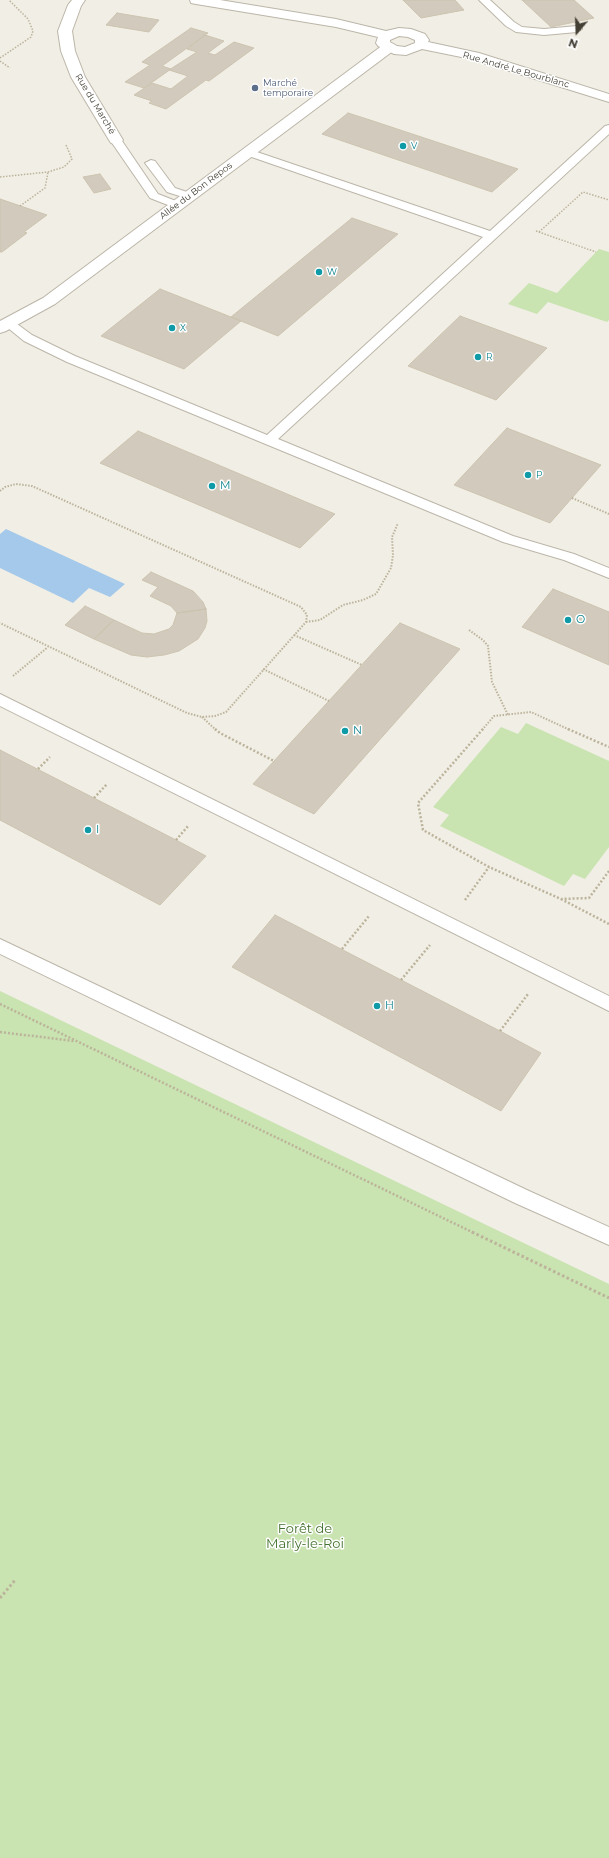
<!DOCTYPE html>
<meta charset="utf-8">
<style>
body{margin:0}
#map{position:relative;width:609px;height:1858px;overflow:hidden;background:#f1eee5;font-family:Montserrat,sans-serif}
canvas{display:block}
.north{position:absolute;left:557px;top:12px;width:40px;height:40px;-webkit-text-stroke:3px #fff;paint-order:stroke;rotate:199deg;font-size:11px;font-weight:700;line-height:16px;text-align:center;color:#433f35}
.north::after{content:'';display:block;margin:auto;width:14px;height:18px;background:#433f35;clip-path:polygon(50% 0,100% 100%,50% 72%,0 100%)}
</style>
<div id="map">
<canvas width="609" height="1858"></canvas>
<div class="north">N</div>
</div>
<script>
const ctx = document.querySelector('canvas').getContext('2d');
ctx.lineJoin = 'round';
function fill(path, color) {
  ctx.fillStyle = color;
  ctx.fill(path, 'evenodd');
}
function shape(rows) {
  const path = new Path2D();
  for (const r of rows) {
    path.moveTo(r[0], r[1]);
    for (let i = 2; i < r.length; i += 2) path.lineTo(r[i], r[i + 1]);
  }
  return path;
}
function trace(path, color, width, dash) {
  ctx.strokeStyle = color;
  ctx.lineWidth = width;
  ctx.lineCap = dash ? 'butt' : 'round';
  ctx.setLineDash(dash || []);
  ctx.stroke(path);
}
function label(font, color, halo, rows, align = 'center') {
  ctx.font = font + ' Montserrat,sans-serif';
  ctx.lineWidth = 3;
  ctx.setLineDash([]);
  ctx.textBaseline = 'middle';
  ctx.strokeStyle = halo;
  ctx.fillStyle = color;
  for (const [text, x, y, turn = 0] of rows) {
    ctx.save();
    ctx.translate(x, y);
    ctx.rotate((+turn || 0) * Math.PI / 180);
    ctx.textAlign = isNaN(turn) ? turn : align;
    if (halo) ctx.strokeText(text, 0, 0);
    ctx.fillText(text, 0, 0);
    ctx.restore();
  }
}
const green = shape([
 [599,249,609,252,609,320,607,322,548,302,537,314,508,304,529,283,557,293],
 [526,723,609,761,609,847,585,879,573,874,564,886,440,826,449,815,433,807,501,727,518,734],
 [0,991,609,1284,609,1858,0,1858]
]);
const water = shape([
 [6,529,125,584,110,597,89,588,73,603,0,568,0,534]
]);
const building = shape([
 [403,0,455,0,464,10,421,18,403,0],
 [522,0,574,0,594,18,551,27,522,0],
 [117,13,159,20,149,32,106,25,117,13],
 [191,28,208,33,162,66,171,69,144,88,125,82,150,65,142,62,191,28],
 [205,35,224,41,208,53,215,55,234,42,254,48,209,81,206,80,166,109,149,103,152,101,134,95,152,83,171,89,188,76,169,70,197,52,187,49,205,35],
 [348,113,370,120,518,169,492,192,322,134,348,113],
 [100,174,111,189,94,193,83,177,100,174],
 [0,199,47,215,24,232,27,233,2,252,0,252,0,199],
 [352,218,398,234,278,336,231,317,352,218],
 [160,289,231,317,241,321,184,369,101,336,160,289],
 [460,316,547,348,496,400,408,366,460,316],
 [507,428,601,465,550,523,454,485,507,428],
 [138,431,306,502,335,514,300,548,100,463,138,431],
 [151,572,193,591,203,602,206,609,177,613,171,606,150,596,158,587,142,580,151,572],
 [553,589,609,612,609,665,522,627,553,589],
 [85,606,114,620,94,639,65,625,85,606],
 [206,609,207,621,205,628,198,639,179,651,164,655,147,657,131,655,94,639,114,620,142,633,154,634,169,629,173,625,177,613,206,609],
 [400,623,460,649,314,814,253,784,400,623],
 [0,750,176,840,206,856,160,905,0,820,0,750],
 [275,915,500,1031,541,1053,501,1111,232,967,275,915]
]);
const pathFar3 = shape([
 [0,58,31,37,33,31,28,19,9,0],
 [0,61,10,68],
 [0,177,48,172,64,167,72,159,66,145],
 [20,206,45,188,48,172],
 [536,231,596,252],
 [539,232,583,192,609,200]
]);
const pathFar2 = shape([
 [0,491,5,487,16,484,32,486,301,607,307,615,306,622,226,712,215,716,202,717,187,713,0,623],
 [572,498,609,514],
 [306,622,320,620,343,605,363,600,376,594,391,568,393,555,392,537,398,523],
 [469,630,483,640,488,646,492,682,508,715],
 [294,635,362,665],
 [263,669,329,701],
 [13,676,48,647],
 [202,717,216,730],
 [482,730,494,716,531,712,570,730]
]);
const pathFar1 = shape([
 [215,729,220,733,274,761],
 [483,729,418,803,423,830,489,867,561,899,589,898,609,871],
 [568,729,609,747],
 [38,769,50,757],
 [94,798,107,784],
 [176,840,189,825],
 [561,899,609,924],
 [465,900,489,867],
 [342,949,369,916],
 [401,980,430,945],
 [0,1004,474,1233],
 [500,1031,528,994],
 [0,1032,74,1041]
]);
const path = shape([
 [472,1232,609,1298],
 [0,1598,16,1579]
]);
const service = shape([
 [479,0,490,0,514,22,522,27,544,29,577,26,582,29,577,32,544,35,516,32,506,26,479,0],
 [609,125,609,134,278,439,513,536,574,554,609,568,609,578,564,560,503,542,67,362,24,341,3,324,5,321,9,320,13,321,32,335,75,356,267,435,483,237,243,154,241,152,243,150,251,150,490,231,605,126,609,125],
 [116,137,120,138,158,194,181,203,183,205,181,207,173,207,150,198,110,140,116,137],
 [151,160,155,161,175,188,193,194,195,196,193,198,189,199,167,192,145,163,151,160],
 [0,694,609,996,609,1011,0,706,0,694],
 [0,939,529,1191,609,1227,609,1245,515,1203,0,954,0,939]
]);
const pedestrian = shape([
 [72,0,85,0,81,6,72,31,75,51,85,77,123,140,121,143,116,144,111,143,109,140,71,77,61,51,58,31,68,5,72,0]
]);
const minor = shape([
 [388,44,393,45,395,48,393,51,55,304,6,331,0,333,0,321,43,298,383,45,388,44]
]);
const tertiary = shape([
 [190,0,220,0,336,19,386,31,399,28,411,29,425,34,429,40,428,42,479,53,609,94,609,102,471,59,422,49,406,55,394,54,378,46,376,43,378,37,336,27,196,4,191,3,190,0],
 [399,36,408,37,415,40,415,43,405,47,397,46,390,42,390,40,399,36]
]);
const markers = [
 [255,88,4,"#5c6f8a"],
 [403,146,4,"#0f9aa8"],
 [319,272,4,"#0f9aa8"],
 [172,328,4,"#0f9aa8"],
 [478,357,4,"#0f9aa8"],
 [528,475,4,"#0f9aa8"],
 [212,486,4,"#0f9aa8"],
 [568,620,4,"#0f9aa8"],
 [345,731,4,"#0f9aa8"],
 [88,830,4,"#0f9aa8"],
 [377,1006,4,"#0f9aa8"]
];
const farStreetnames = [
 ["Rue André Le Bourblanc",516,70,16],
 ["Rue du Marché",95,104,59],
 ["Allée du Bon Repos",196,191,-37]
];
const farServicenames = [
 ["Marché",263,83],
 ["temporaire",263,93]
];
const farCulturenames = [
 ["V",411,146],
 ["W",327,272],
 ["X",180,328],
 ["R",486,357],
 ["P",536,475]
];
const cultureNames = [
 ["M",220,486],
 ["O",576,620],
 ["N",353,731],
 ["I",96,830],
 ["H",385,1006]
];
const nearParknames = [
 ["Forêt de",305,1529],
 ["Marly-le-Roi",305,1544]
];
fill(green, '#c9e3b1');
fill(water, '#a5c9ea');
fill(building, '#d2cabc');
trace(building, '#ccc3af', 1);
trace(service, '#bcb6a9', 2);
trace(pedestrian, '#bcb6a9', 2);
trace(minor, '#bcb6a9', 2);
trace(tertiary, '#bcb6a9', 2);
trace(pathFar3, '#bcb39b', 1.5, [1.5, 1.5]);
trace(pathFar2, '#bcb39b', 2, [1.5, 1.5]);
trace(pathFar1, '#bcb39b', 2.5, [2, 2]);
trace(path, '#bcb39b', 3, [2.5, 2.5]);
fill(service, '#fff');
fill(pedestrian, '#fff');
fill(minor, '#fff');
fill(tertiary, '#fff');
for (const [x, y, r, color] of markers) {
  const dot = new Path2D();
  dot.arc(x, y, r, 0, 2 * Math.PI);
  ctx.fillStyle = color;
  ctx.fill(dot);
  trace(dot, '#fff', 1.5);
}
label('9px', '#433f35', '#fff', farStreetnames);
label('9px', '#4e5e75', '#fff', farServicenames, 'left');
label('9px', '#0d838f', '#fff', farCulturenames, 'left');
label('11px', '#0d838f', '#fff', cultureNames, 'left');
label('13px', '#42702d', '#fff', nearParknames);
</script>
